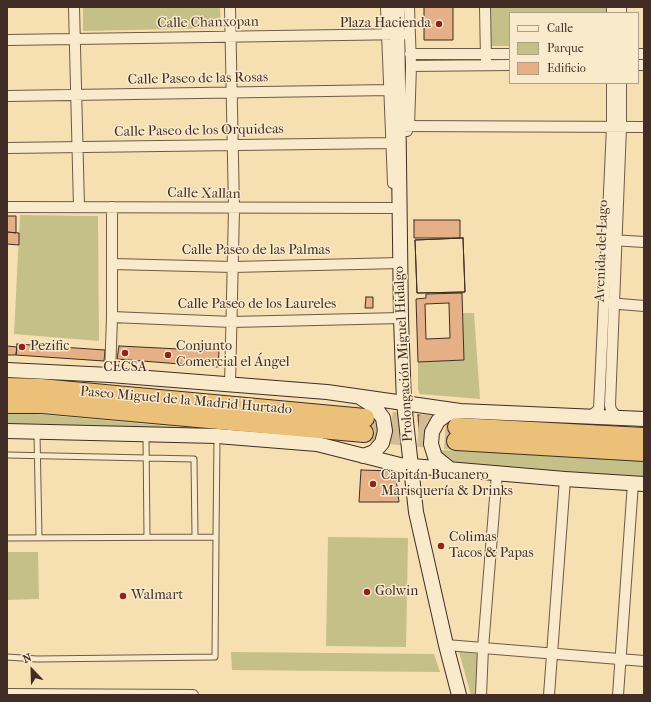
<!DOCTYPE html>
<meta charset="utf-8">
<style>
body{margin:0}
#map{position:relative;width:651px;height:702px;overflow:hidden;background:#f6dfb1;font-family:"IM FELL French Canon",serif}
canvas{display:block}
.frame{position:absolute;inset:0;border:8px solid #412d25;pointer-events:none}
.legend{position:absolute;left:509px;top:12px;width:130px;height:72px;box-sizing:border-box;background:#f9eacc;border:1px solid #af9e89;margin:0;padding:5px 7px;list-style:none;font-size:12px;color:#412d25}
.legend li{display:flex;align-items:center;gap:8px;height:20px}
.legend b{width:20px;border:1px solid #af9e89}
.north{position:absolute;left:12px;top:650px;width:40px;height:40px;-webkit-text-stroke:3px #f9eacc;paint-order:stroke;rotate:337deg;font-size:11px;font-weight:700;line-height:16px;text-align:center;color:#412d25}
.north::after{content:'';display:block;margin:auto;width:14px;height:18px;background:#412d25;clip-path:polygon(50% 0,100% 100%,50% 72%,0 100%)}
</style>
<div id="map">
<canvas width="651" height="702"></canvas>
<div class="frame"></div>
<ul class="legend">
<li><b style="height:5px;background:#f9eacc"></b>Calle</li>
<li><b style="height:11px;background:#c4c087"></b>Parque</li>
<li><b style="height:11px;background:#e5b085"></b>Edificio</li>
</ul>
<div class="north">N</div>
</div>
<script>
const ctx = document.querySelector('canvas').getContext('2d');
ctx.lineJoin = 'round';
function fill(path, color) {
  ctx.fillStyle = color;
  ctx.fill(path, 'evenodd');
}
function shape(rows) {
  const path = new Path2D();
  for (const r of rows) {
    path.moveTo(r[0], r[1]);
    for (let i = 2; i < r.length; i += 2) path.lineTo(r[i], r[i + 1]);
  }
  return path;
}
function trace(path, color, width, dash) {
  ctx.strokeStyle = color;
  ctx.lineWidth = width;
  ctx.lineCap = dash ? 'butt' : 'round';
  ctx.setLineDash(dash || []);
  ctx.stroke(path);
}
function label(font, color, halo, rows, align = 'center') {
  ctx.font = font + ' "IM FELL French Canon",serif';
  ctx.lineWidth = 3;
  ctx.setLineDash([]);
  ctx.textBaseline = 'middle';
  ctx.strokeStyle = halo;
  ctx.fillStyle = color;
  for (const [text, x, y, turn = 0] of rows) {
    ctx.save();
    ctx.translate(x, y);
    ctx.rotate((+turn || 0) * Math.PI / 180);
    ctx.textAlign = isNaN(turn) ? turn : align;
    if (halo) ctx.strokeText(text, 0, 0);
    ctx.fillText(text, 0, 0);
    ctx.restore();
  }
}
const green = shape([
 [83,7,220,7,221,28,83,31],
 [491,7,606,7,606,13,510,13,510,46,491,46],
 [20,215,98,216,99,341,14,334],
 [463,313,474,313,480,399,420,394,418,390,418,362,464,360],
 [7,413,26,413,178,427,86,430,7,425],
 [440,450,644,461,644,479,452,465,441,455],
 [328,537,408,538,406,647,326,646],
 [7,552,38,552,39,599,7,600],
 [231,652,434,654,440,672,232,670],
 [459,652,479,654,478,695,471,695]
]);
const building = shape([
 [424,7,453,7,453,40,424,40,424,7],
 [7,216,16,216,16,233,7,232,7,216],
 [414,220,460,220,460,238,414,238,414,220],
 [7,232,19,233,19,245,7,244,7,232],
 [463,238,465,292,417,293,415,240,463,238],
 [463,238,465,292,417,293,415,240,463,238],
 [462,293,464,360,418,362,416,299,426,298,426,294,462,293],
 [449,303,450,338,426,339,425,304,449,303],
 [366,297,373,297,373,308,365,308,366,297],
 [17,344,105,350,104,361,16,355,17,344],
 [7,346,17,347,16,355,7,355,7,346],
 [119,346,219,351,218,367,117,359,119,346],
 [418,415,421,415,422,432,419,432,418,415],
 [361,470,395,471,399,502,359,502,361,470]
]);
const highwayTunnel = shape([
 [365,418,457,427],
 [364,433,456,441]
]);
const lane = shape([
 [37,433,39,538],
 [146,436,147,537],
 [7,455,194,459,195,536],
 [7,538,216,537,217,437],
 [7,657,37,659,215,657,216,537]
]);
const street = shape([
 [74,7,79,207],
 [230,7,234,209,230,385],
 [386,7,393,183],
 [485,7,486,60],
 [621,7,621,13],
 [612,13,612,7],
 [7,40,409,34],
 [410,54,510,54],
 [638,54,644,54],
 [638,65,644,65],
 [411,66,510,65],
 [7,96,390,90],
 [399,126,644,127],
 [407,131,409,126,411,66,409,7],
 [7,148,391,143],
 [7,207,400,208],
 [611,240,644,242],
 [112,264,233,267,400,263],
 [608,303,644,306],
 [112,317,232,322,401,318],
 [110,375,112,317,112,207],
 [591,416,599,409,612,127,612,83],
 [618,418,611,410,610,405,621,127,621,83],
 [446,645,644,661],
 [7,694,193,695],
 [481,695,483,648,497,473],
 [549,695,565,479],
 [618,695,633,483]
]);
const secondary = shape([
 [397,7,401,318,404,403,416,512,446,645,459,695],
 [7,370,110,375,327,392,460,411,644,419],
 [361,398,374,406,383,418,385,431,382,443,374,452,363,456],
 [7,431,217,436,317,444,400,465,565,479,644,484],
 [450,469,435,457,431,444,432,432,438,421,447,414,457,412]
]);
const highway = shape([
 [7,387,40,388,365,418],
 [7,404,42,404,364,433],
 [457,427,644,437],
 [456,441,644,452]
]);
const markers = [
 [439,24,4,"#8f2418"],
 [22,347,4,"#8f2418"],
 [125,353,4,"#8f2418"],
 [168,355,4,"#8f2418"],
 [373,484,4,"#8f2418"],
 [441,546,4,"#8f2418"],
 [367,592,4,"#8f2418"],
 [123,596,4,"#8f2418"]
];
const streetNames = [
 ["Calle Chanxopan",208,23,-1],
 ["Calle Paseo de las Rosas",198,79,-1],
 ["Calle Paseo de los Orquideas",199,131,-1],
 ["Calle Xallan",204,194,1],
 ["Calle Paseo de las Palmas",256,251],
 ["Avenida del Lago",602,251,-88],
 ["Calle Paseo de los Laureles",257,305],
 ["Prolongación Miguel Hidalgo",404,354,-93],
 ["Paseo Miguel de la Madrid Hurtado",186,401,5]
];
const poiNames = [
 ["Plaza Hacienda",431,24,"right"],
 ["Pezific",30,347],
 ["Conjunto",176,347],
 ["Comercial el Ángel",176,363],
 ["CECSA",125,368,"center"],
 ["Capitán Bucanero",381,476],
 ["Marisquería & Drinks",381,492],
 ["Colimas",449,538],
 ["Tacos & Papas",449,554],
 ["Golwin",375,592],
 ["Walmart",131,596]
];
fill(green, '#c4c087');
fill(building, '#e5b085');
trace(building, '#412d25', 1);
trace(highwayTunnel, '#d2bb95', 18, [18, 9]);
trace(lane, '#6e5a48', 7);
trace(street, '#6e5a48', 12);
trace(secondary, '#412d25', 16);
trace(highway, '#412d25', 20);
trace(lane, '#f9eacc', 5);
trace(street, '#f9eacc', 10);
trace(secondary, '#f9eacc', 14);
trace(highway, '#ebc078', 18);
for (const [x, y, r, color] of markers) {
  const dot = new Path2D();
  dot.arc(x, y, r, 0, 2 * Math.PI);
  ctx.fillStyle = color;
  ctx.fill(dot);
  trace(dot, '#f9eacc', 1.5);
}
label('14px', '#412d25', '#f9eacc', streetNames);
label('14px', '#412d25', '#f9eacc', poiNames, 'left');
</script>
